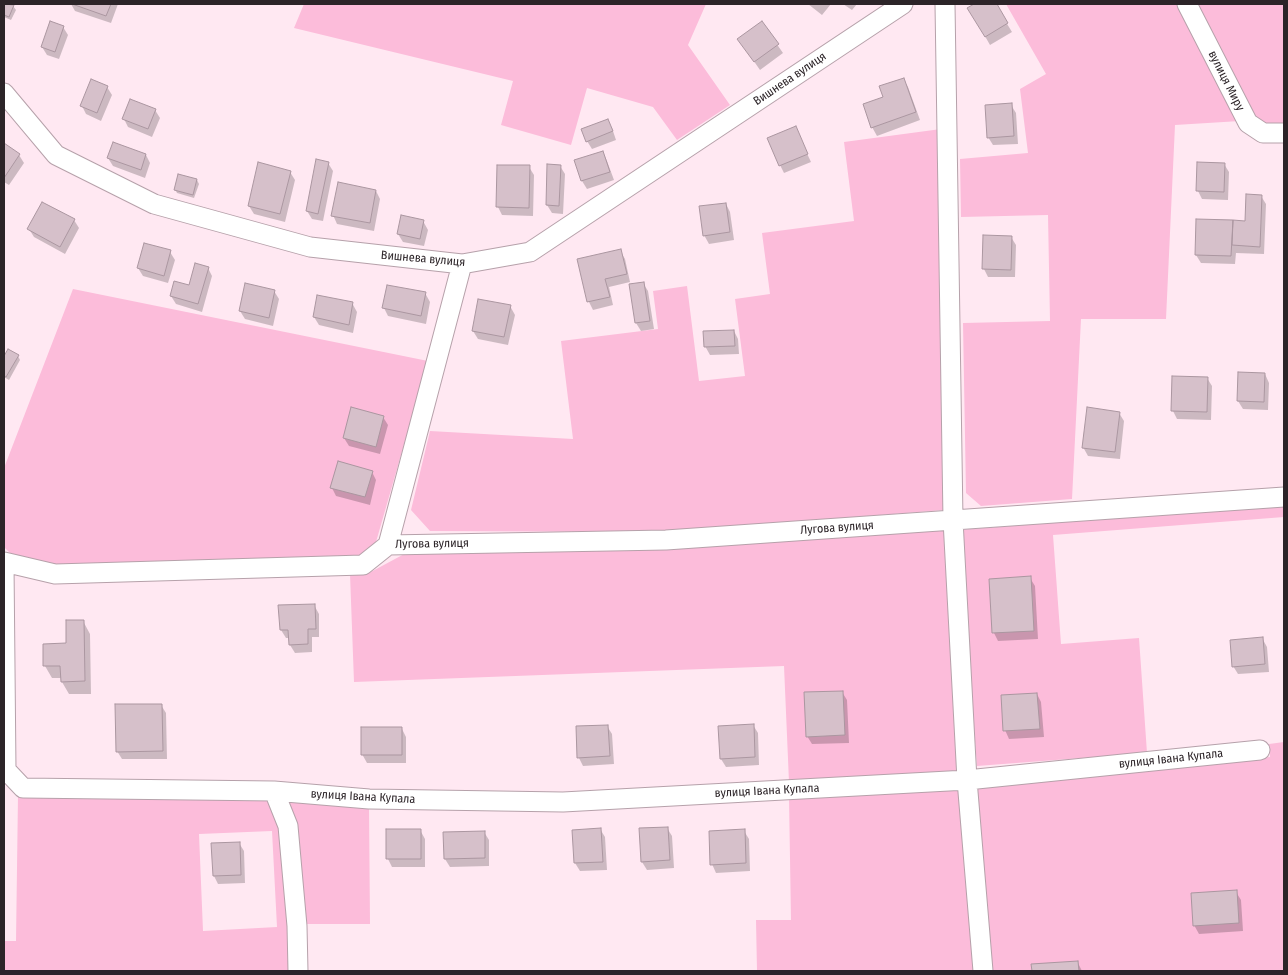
<!DOCTYPE html>
<meta charset="utf-8">
<style>
body{margin:0}
#map{position:relative;width:1288px;height:975px;overflow:hidden;background:#ffe8f2;font-family:"Fira Sans Condensed",sans-serif}
canvas{display:block}
.frame{position:absolute;inset:0;border:5px solid #2c2428;pointer-events:none}
</style>
<div id="map">
<canvas width="1288" height="975"></canvas>
<div class="frame"></div>
</div>
<script>
const ctx = document.querySelector('canvas').getContext('2d');
ctx.lineJoin = 'round';
function fill(path, color) {
  ctx.fillStyle = color;
  ctx.fill(path, 'evenodd');
}
function shape(rows) {
  const path = new Path2D();
  for (const r of rows) {
    path.moveTo(r[0], r[1]);
    for (let i = 2; i < r.length; i += 2) path.lineTo(r[i], r[i + 1]);
  }
  return path;
}
function trace(path, color, width, dash) {
  ctx.strokeStyle = color;
  ctx.lineWidth = width;
  ctx.lineCap = dash ? 'butt' : 'round';
  ctx.setLineDash(dash || []);
  ctx.stroke(path);
}
function label(font, color, halo, rows, align = 'center') {
  ctx.font = font + ' "Fira Sans Condensed",sans-serif';
  ctx.lineWidth = 4.5;
  ctx.setLineDash([]);
  ctx.textBaseline = 'middle';
  ctx.strokeStyle = halo;
  ctx.fillStyle = color;
  for (const [text, x, y, turn = 0] of rows) {
    ctx.save();
    ctx.translate(x, y);
    ctx.rotate((+turn || 0) * Math.PI / 180);
    ctx.textAlign = isNaN(turn) ? turn : align;
    if (halo) ctx.strokeText(text, 0, 0);
    ctx.fillText(text, 0, 0);
    ctx.restore();
  }
}
const green = shape([
 [304,4,706,4,688,45,730,105,677,140,653,107,587,88,571,145,501,125,513,81,294,28],
 [1006,4,1179,4,1240,121,1175,125,1166,319,1081,319,1072,499,981,506,966,493,963,323,1050,321,1048,215,961,217,960,159,1028,153,1020,89,1046,74],
 [1194,4,1284,4,1284,127,1265,127,1253,119],
 [941,129,944,510,666,532,430,531,411,510,430,431,573,439,561,341,658,329,653,291,687,286,699,381,745,376,735,299,770,294,762,233,854,221,844,142],
 [73,289,428,361,376,542,360,557,56,565,11,554,4,547,4,468],
 [1284,505,1284,517,1053,535,1061,644,1139,638,1147,753,977,766,958,530],
 [944,529,957,773,789,782,784,666,354,682,350,574,367,574,408,552],
 [1284,742,1284,971,992,971,976,785,1270,757,1269,744],
 [959,788,974,971,757,971,756,920,791,920,789,797],
 [18,795,271,798,283,827,292,971,4,971,4,941,16,941],
 [272,831,277,927,203,931,199,834],
 [283,799,369,806,370,924,303,924]
]);
const shadow = shape([
 [4,4,8,4,13,6,16,10,11,20,4,17],
 [71,4,118,4,111,23,75,11],
 [808,4,831,4,822,15],
 [843,4,857,4,852,10],
 [976,4,995,4,1012,32,990,45,969,8],
 [762,23,783,53,760,70,744,47],
 [63,27,68,35,59,59,47,55,42,47],
 [903,79,908,87,920,120,877,136,872,127,885,98],
 [107,87,112,95,101,121,86,114,82,106],
 [1011,105,1016,113,1018,144,993,145,988,137],
 [155,110,160,118,152,137,128,127,124,119],
 [612,128,616,140,592,149,587,141],
 [795,128,811,162,784,173,780,165],
 [4,145,19,155,24,163,9,185,4,182],
 [603,152,607,161,614,180,587,189,582,181,576,161],
 [146,155,150,163,145,178,113,166,108,158],
 [328,163,333,171,323,221,312,219,307,211],
 [1224,164,1229,172,1228,200,1202,199,1198,191],
 [560,166,565,174,563,214,552,213,547,205],
 [529,167,534,175,533,216,502,215,498,207],
 [290,172,295,180,285,222,254,214,249,206],
 [197,180,199,184,194,198,177,193,175,189],
 [376,191,380,199,374,231,337,224,333,215],
 [1261,196,1266,204,1264,254,1236,253,1235,264,1201,263,1196,255,1197,220,1246,222],
 [726,204,730,212,734,240,709,244,704,235],
 [74,220,79,228,65,254,34,237,29,229],
 [423,221,428,230,424,246,403,242,398,234],
 [1011,237,1016,245,1015,277,988,277,984,269],
 [620,251,625,259,630,282,609,287,613,305,593,310,589,302,579,260],
 [170,252,175,260,168,283,143,276,138,268],
 [208,268,212,276,202,312,176,304,171,296,190,287],
 [643,283,648,291,654,329,641,331,636,323,630,285],
 [274,291,279,299,273,326,245,319,240,311],
 [425,293,430,302,426,324,388,316,384,308],
 [352,303,357,312,353,333,319,325,314,317],
 [510,306,515,315,508,345,478,339,473,331],
 [734,331,738,339,739,354,710,355,705,346],
 [8,351,18,356,20,360,9,380,4,377,4,359],
 [1265,374,1269,383,1268,410,1243,409,1238,401],
 [1207,378,1212,386,1211,420,1177,419,1173,411],
 [1119,413,1124,421,1120,459,1088,456,1083,447],
 [383,417,388,425,380,454,349,446,344,438],
 [372,472,376,480,370,505,336,496,332,488],
 [1030,578,1035,586,1038,639,998,641,994,633],
 [314,605,319,614,319,637,312,637,312,652,295,653,290,645,290,638,286,638,281,630],
 [83,621,90,634,91,694,69,694,62,682,62,678,52,678,45,666,68,644],
 [1262,638,1267,647,1269,672,1238,674,1233,666],
 [842,692,847,700,849,743,812,744,807,736],
 [1037,694,1041,702,1044,737,1009,739,1005,730],
 [161,705,166,713,167,759,122,759,117,751],
 [753,725,758,733,759,765,726,767,721,759,719,727],
 [607,726,612,734,614,764,583,766,579,758,577,727],
 [402,729,406,737,406,763,367,763,362,754],
 [667,828,672,836,674,868,647,870,642,862],
 [600,829,605,837,607,870,580,871,575,863],
 [420,830,425,839,425,867,392,867,388,859],
 [744,831,749,839,750,871,716,873,712,864],
 [484,832,489,840,489,866,450,867,445,859],
 [239,843,244,851,245,883,218,884,214,876,212,844],
 [1236,892,1241,900,1243,931,1199,934,1194,925],
 [1078,963,1082,971,1033,971,1032,965]
]);
const building = shape([
 [4,4,14,5,9,17,4,15,4,4],
 [72,4,111,4,106,16,72,4],
 [974,4,997,4,1008,23,985,37,967,8,974,4],
 [50,21,64,26,55,52,41,47,50,21],
 [762,21,779,44,754,62,737,39,762,21],
 [904,78,916,112,871,128,863,104,883,97,879,86,904,78],
 [91,79,108,86,97,113,80,106,91,79],
 [130,99,156,109,148,129,122,119,130,99],
 [1012,103,1014,136,987,138,985,105,1012,103],
 [608,119,613,131,586,142,581,129,608,119],
 [796,126,808,154,779,166,767,138,796,126],
 [113,142,146,154,141,170,107,158,113,142],
 [4,143,20,154,4,178,4,143],
 [603,151,610,172,581,181,574,160,603,151],
 [316,159,329,162,318,214,306,211,316,159],
 [258,162,291,171,280,214,248,206,258,162],
 [1197,162,1225,163,1224,192,1196,191,1197,162],
 [547,164,561,165,559,206,546,205,547,164],
 [497,165,530,165,529,208,496,207,497,165],
 [178,174,197,179,193,195,174,190,178,174],
 [338,182,376,190,370,223,331,216,338,182],
 [1246,194,1262,195,1260,247,1232,245,1233,220,1245,221,1246,194],
 [42,202,75,219,60,247,27,229,42,202],
 [726,203,730,232,703,236,699,206,726,203],
 [401,215,424,220,420,239,397,234,401,215],
 [1196,219,1233,220,1231,256,1195,255,1196,219],
 [983,235,1012,236,1011,270,982,269,983,235],
 [144,243,171,250,164,276,137,268,144,243],
 [621,249,627,274,605,279,610,297,587,302,577,259,621,249],
 [195,263,209,267,198,304,170,296,174,281,189,285,195,263],
 [644,282,650,321,635,323,629,284,644,282],
 [245,283,275,290,269,318,239,311,245,283],
 [387,285,426,292,421,316,382,308,387,285],
 [317,295,353,302,349,325,313,317,317,295],
 [478,299,511,305,504,337,472,331,478,299],
 [734,330,735,346,704,347,703,331,734,330],
 [8,349,19,355,6,377,4,376,4,356,8,349],
 [1238,372,1265,373,1264,402,1237,401,1238,372],
 [1172,376,1208,377,1207,412,1171,411,1172,376],
 [351,407,384,416,376,447,343,438,351,407],
 [1087,407,1120,412,1115,452,1082,448,1087,407],
 [338,461,373,471,365,497,330,488,338,461],
 [1031,576,1034,631,992,633,989,579,1031,576],
 [315,604,316,629,308,629,308,644,289,645,288,630,280,630,278,605,315,604],
 [66,620,84,620,85,681,61,682,60,666,43,666,43,644,66,643,66,620],
 [1263,637,1265,664,1232,667,1230,640,1263,637],
 [843,691,845,735,806,737,804,692,843,691],
 [1037,693,1040,729,1003,731,1001,695,1037,693],
 [115,704,162,704,163,751,116,752,115,704],
 [754,724,755,757,720,759,718,726,754,724],
 [608,725,610,756,577,758,576,726,608,725],
 [361,727,402,727,402,755,361,755,361,727],
 [668,827,670,860,641,862,639,828,668,827],
 [601,828,603,862,574,863,572,830,601,828],
 [386,829,421,829,421,859,386,859,386,829],
 [745,829,746,863,710,865,709,831,745,829],
 [485,831,485,858,444,859,443,832,485,831],
 [240,842,241,875,213,876,211,843,240,842],
 [1237,890,1239,923,1193,926,1191,893,1237,890],
 [1078,961,1079,971,1032,971,1031,964,1078,961]
]);
const minor = shape([
 [945,4,953,520,967,780,983,971],
 [1187,4,1248,123,1263,133,1284,133],
 [4,93,56,155,154,204,310,247,462,264,530,252,903,4],
 [388,545,666,540,1284,497],
 [4,562,55,574,363,565,388,545,462,264],
 [4,564,6,770,23,788,274,791,369,799,563,802,967,780,1260,750],
 [274,791,288,826,297,926,298,971]
]);
const streetNames = [
 ["Вишнева вулиця",790,79,-34],
 ["вулиця Миру",1226,81,63],
 ["Вишнева вулиця",423,259,5],
 ["Лугова вулиця",837,528,-4],
 ["Лугова вулиця",432,544,-1],
 ["вулиця Івана Купала",1171,759,-6],
 ["вулиця Івана Купала",767,791,-3],
 ["вулиця Івана Купала",363,797,3]
];
fill(green, '#fcbcda');
fill(shadow, '#0003');
fill(building, '#d6c0ca');
trace(building, '#ab96a0', 1);
trace(minor, '#b6a1aa', 21);
trace(minor, '#fff', 19);
label('12px', '#2c2428', '#fff', streetNames);
</script>
